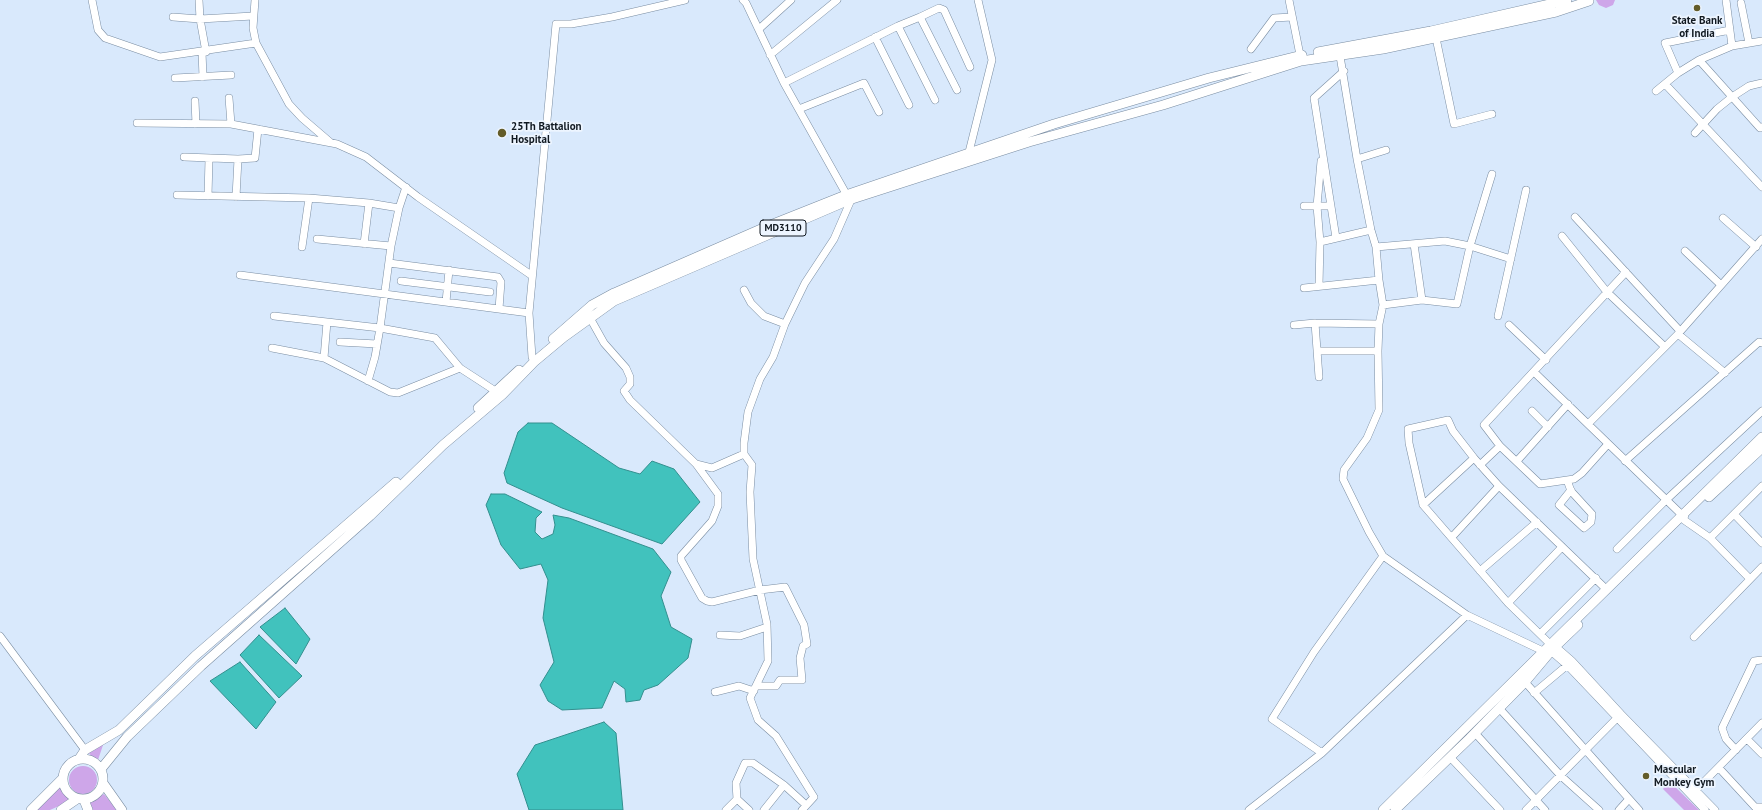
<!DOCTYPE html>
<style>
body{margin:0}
canvas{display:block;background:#d9e9fc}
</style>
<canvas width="1762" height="810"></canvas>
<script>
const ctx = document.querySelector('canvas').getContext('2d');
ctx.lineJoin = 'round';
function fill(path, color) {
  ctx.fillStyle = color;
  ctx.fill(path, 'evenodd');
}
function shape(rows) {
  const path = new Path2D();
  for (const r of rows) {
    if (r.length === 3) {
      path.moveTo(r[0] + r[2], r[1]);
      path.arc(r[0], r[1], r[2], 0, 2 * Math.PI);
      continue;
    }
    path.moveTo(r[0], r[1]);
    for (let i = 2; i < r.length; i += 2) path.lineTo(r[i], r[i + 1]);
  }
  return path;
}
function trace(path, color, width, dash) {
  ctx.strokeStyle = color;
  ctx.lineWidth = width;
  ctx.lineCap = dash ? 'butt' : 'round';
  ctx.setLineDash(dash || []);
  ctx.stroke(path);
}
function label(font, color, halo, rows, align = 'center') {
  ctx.font = font + ' "PT Sans",sans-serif';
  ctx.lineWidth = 3.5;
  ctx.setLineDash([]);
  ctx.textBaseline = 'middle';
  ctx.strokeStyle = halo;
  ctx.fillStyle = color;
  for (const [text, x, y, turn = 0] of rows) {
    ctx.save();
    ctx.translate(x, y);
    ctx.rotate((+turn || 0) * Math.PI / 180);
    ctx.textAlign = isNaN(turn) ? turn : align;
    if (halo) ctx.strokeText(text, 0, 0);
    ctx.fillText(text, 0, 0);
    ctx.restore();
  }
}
const green = shape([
 [1596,0,1615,0,1613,5,1606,8,1599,5],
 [106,736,98,760,92,757,88,752],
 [83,780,14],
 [1669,781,1699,810,1684,810,1663,789],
 [59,787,70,801,50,810,36,810],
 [104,794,117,810,92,810,86,804]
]);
const water = shape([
 [528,423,552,423,619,468,640,474,652,461,674,469,700,502,662,544,562,508,507,483,504,473,518,432,528,423],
 [491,494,505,494,542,512,536,518,535,532,542,539,553,534,555,525,553,515,569,518,653,549,671,572,661,596,671,627,692,639,688,658,658,685,644,690,640,700,626,702,625,689,614,681,602,708,562,710,548,701,540,685,554,662,543,618,548,580,541,564,520,569,501,545,486,505,491,494],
 [285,608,310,639,296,664,260,627,285,608],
 [259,635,302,676,279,698,240,655,259,635],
 [240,662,276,702,256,729,210,681,240,662],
 [604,722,616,733,623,810,529,810,517,774,535,745,604,722]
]);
const minor = shape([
 [92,0,98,30,105,38,160,57,256,43],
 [199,0,200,19,206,52],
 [255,0,253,28,256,43,289,104,302,118,330,142],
 [743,0,746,3,784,83,849,199],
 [1289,0,1301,60],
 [1726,0,1732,46],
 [1741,3,1749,43],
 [173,17,200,19,253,16],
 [920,17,939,8,944,10,970,67],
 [898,26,920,17,957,90],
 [759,29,791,0],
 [1433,34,1436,38,1454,124,1492,114],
 [875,37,909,105],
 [1251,49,1274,18,1292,17],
 [202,52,203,77],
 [770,55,837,0],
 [1699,60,1760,128,1762,127],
 [1678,73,1665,43,1730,30],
 [175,78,231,75],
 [784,83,898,26,935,100],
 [1665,84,1762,187],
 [1656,91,1678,73,1699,60,1732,46,1762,41],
 [229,98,231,124],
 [195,101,196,124],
 [799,109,864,83,879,112],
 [137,123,231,124,337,144,366,157,418,197,531,275],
 [1695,133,1717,109,1732,97,1749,86,1762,83],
 [969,152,992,60,978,0],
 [184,157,238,159,255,158,258,129],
 [1357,159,1386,150],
 [177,195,309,198],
 [208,196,209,159],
 [236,197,238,159],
 [1304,206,1330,206],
 [1575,217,1680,331],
 [1723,218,1756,247],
 [1562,236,1607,292,1665,347],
 [1336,238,1314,98,1344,71],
 [317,239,391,246],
 [1320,242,1371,230],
 [364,244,369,203],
 [1414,244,1422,300],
 [302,247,309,198,369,203,399,208],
 [1376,247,1445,241,1470,246,1511,259],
 [1685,251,1720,284],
 [389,263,498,277,501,282,499,309],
 [240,275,529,313],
 [401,281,490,292],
 [1319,286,1320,242,1317,206,1321,161],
 [1304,288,1379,280],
 [744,290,751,303,764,316,785,324],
 [446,302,449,270],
 [1383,305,1422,300,1457,304,1470,246,1492,174],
 [274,316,380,328,435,338,460,368,500,394],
 [1498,316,1526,190],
 [590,318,604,343,626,368,630,377,630,384,624,391,630,400,696,464,712,468,744,454],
 [1315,323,1319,377],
 [1294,325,1315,323,1379,324],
 [1509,325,1546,360],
 [1678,334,1725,373],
 [340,342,377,344],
 [272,348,324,358,390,392,398,393,460,368],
 [1317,351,1378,351,1379,324,1383,305,1379,280,1376,247,1371,230,1357,159,1339,50],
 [1378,351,1379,410,1367,438,1344,470,1343,479,1369,532,1383,556,1467,615,1543,651],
 [324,358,327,322],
 [534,362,532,357,529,313,556,24,571,24,612,17,685,0],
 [1534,372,1682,515],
 [368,381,375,357,380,328,391,246,399,208,406,187],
 [1532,411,1548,427],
 [1588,424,1678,334,1762,239],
 [1608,444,1582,473,1574,479,1540,484,1500,446,1484,425,1626,272],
 [1517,461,1568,404],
 [1625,461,1759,342,1762,343],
 [696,464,718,494,718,506,712,521,681,556,681,560,702,598,707,601,712,602,760,590,785,587,804,625,807,644,803,646,800,658,802,680,780,680,776,686,756,686],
 [1480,465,1500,446],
 [1567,480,1571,491,1592,514,1591,522,1584,528,1559,505,1571,490],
 [1423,505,1474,458],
 [1685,512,1684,520,1710,538,1750,579],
 [1734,514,1762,543],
 [1452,537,1499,486],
 [1710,538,1762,486],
 [1617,549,1666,500,1762,411],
 [1480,571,1537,522],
 [1508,603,1562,547],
 [1540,634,1596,578],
 [720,635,740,636,767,627],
 [0,636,85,750],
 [1694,637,1762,567],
 [1550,644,1508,603,1423,505,1409,443,1408,429,1448,420,1453,431,1474,458,1499,486,1606,589],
 [1556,647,1572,661,1621,714,1715,810],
 [1552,652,1567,665,1705,810],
 [1525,682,1639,810],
 [715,692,739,686,754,691],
 [1534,693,1571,662],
 [1499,708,1561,776,1599,810],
 [1475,733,1545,810],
 [1747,739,1762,754],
 [1736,750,1726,739,1722,728,1754,661,1762,660],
 [1322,753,1272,719,1314,652,1383,556],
 [1450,757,1500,810],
 [1719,768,1755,807,1762,807],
 [1694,792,1762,723],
 [726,810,737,799],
 [749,810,737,799,736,783,745,763,753,763,784,785,806,805],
 [764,810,784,785],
 [802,810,814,797,776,736,758,720,750,698,768,661,767,624,753,559,750,492,752,465,744,454,744,443,748,412,760,379,773,357,785,324,805,283,834,239,851,200],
 [1249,810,1322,753,1467,615],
 [1526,810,1620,715],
 [1619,810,1628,800]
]);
const major = shape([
 [1318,52,1431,31,1567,0],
 [553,339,592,305,614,293,763,228,846,195,1054,124,1209,78,1302,55],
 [478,408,519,370],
 [1709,497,1762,448],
 [1552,643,1762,437],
 [1556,646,1578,625],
 [83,779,20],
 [79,759,85,750,119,730,195,656,396,482],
 [101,769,127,737,201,666,370,516,443,445,502,395,534,362,564,337,614,301,849,200,1029,142,1163,105,1301,61,1383,49,1556,12,1589,1],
 [103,783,122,810],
 [84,800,88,810],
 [31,810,63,778],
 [61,810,77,799],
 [1383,810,1548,647],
 [1395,810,1470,738,1525,682,1551,651]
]);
const markers = [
 [1697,8,4,"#635c29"],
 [502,133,5,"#635c29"],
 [1646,776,4,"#635c29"]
];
const shields = [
 [783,228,46]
];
const shieldNames = [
 ["MD3110",783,228]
];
const poiNames = [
 ["State Bank",1697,21,"center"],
 ["of India",1697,34,"center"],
 ["25Th Battalion",511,127],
 ["Hospital",511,140],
 ["Mascular",1654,770],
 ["Monkey Gym",1654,783]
];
fill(green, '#cea6e9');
fill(water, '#41c2bd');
trace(water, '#338f8e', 1);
trace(minor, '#7a8da2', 8);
trace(major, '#7a8da2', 10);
trace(minor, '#fff', 7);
trace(major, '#fff', 9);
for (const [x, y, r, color] of markers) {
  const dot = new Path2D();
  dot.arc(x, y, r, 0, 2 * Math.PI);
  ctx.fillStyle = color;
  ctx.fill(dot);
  trace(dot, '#edf5ff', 1.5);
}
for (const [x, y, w] of shields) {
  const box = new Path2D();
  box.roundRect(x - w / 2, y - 8, w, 16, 3);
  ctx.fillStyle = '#edf5ff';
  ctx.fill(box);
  trace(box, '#111921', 1);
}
label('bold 10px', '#111921', null, shieldNames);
label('bold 11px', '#111921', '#edf5ff', poiNames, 'left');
</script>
